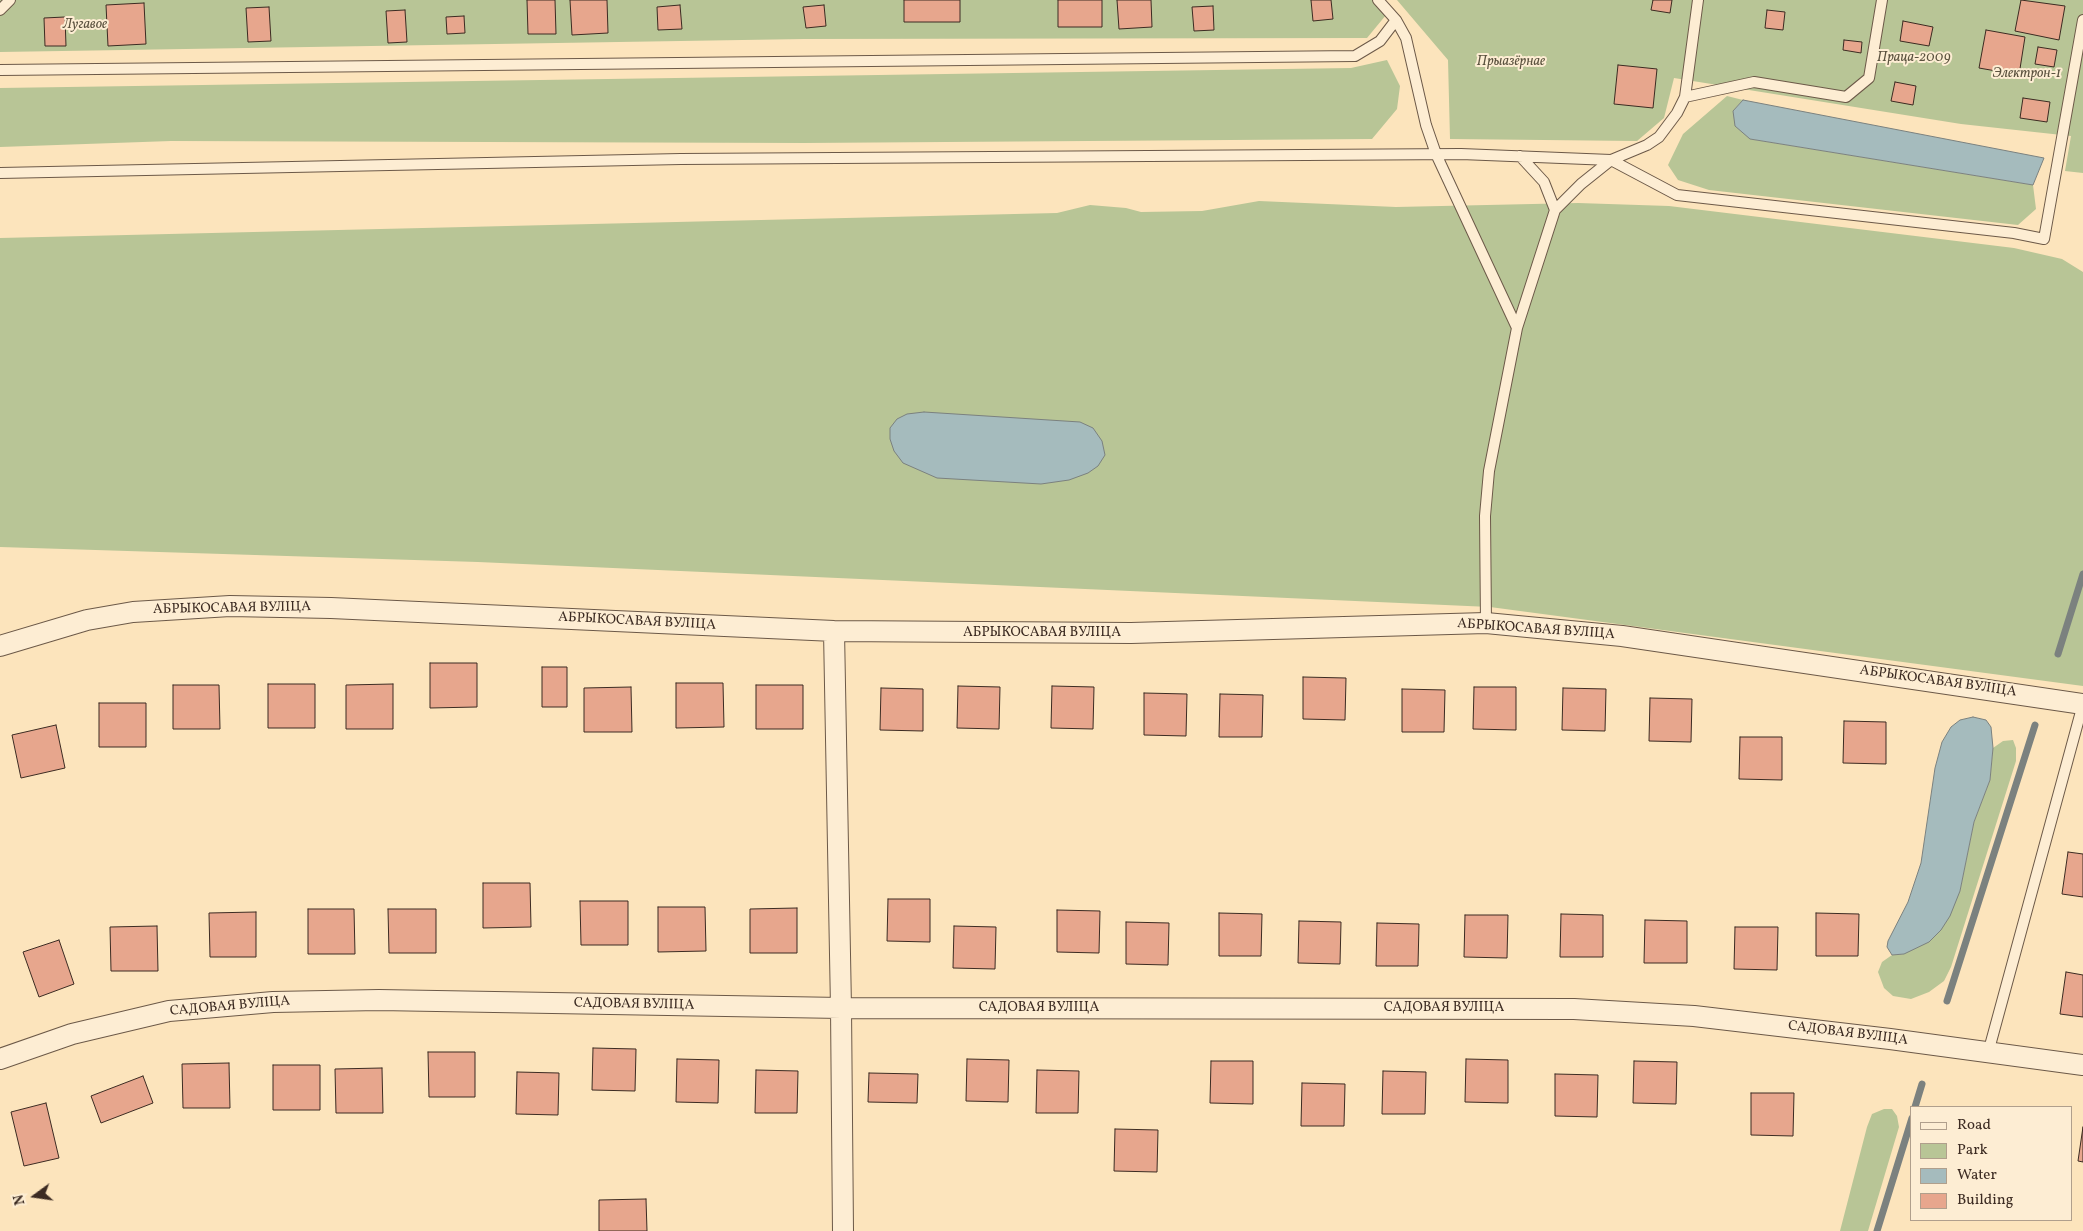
<!DOCTYPE html>
<meta charset="utf-8">
<style>
body{margin:0}
#map{position:relative;width:2083px;height:1231px;overflow:hidden;background:#fce4bc;font-family:Vollkorn,serif}
canvas{display:block}
.legend{position:absolute;left:1910px;top:1106px;width:162px;height:115px;box-sizing:border-box;background:#fdedd3;border:1px solid #b09f8c;margin:0;padding:6px 9px;list-style:none;font-size:15px;color:#3c2b22}
.legend li{display:flex;align-items:center;gap:10px;height:25px}
.legend b{width:25px;border:1px solid #b09f8c}
.north{position:absolute;left:10px;top:1171px;width:50px;height:50px;-webkit-text-stroke:4px #fdedd3;paint-order:stroke;rotate:256deg;font-size:14px;font-weight:700;line-height:20px;text-align:center;color:#3c2b22}
.north::after{content:'';display:block;margin:auto;width:18px;height:22px;background:#3c2b22;clip-path:polygon(50% 0,100% 100%,50% 72%,0 100%)}
</style>
<div id="map">
<canvas width="2083" height="1231"></canvas>
<ul class="legend">
<li><b style="height:6px;background:#fdedd3"></b>Road</li>
<li><b style="height:14px;background:#b8c596"></b>Park</li>
<li><b style="height:14px;background:#a5bbbd"></b>Water</li>
<li><b style="height:14px;background:#e7a68d"></b>Building</li>
</ul>
<div class="north">N</div>
</div>
<script>
const ctx = document.querySelector('canvas').getContext('2d');
ctx.lineJoin = 'round';
function fill(path, color) {
  ctx.fillStyle = color;
  ctx.fill(path, 'evenodd');
}
function shape(rows) {
  const path = new Path2D();
  for (const r of rows) {
    path.moveTo(r[0], r[1]);
    for (let i = 2; i < r.length; i += 2) path.lineTo(r[i], r[i + 1]);
  }
  return path;
}
function trace(path, color, width, dash) {
  ctx.strokeStyle = color;
  ctx.lineWidth = width;
  ctx.lineCap = dash ? 'butt' : 'round';
  ctx.setLineDash(dash || []);
  ctx.stroke(path);
}
function label(font, color, halo, rows, align = 'center') {
  ctx.font = font + ' Vollkorn,serif';
  ctx.lineWidth = 4;
  ctx.setLineDash([]);
  ctx.textBaseline = 'middle';
  ctx.strokeStyle = halo;
  ctx.fillStyle = color;
  for (const [text, x, y, turn = 0] of rows) {
    ctx.save();
    ctx.translate(x, y);
    ctx.rotate((+turn || 0) * Math.PI / 180);
    ctx.textAlign = isNaN(turn) ? turn : align;
    if (halo) ctx.strokeText(text, 0, 0);
    ctx.fillText(text, 0, 0);
    ctx.restore();
  }
}
const green = shape([
 [0,0,1373,0,1386,15,1367,38,804,39,0,52],
 [1397,0,2083,0,2083,173,2065,171,2071,136,1961,124,1674,78,1664,118,1637,141,1450,139,1448,60],
 [1387,60,1400,86,1397,109,1372,139,804,143,171,141,0,147,0,88,1351,68],
 [1727,96,1743,100,1733,111,1750,139,2033,185,2036,209,2018,225,1709,190,1678,180,1668,165,1683,134],
 [1259,201,1396,207,1578,203,1669,206,2014,248,2062,259,2083,272,2083,686,1490,607,478,562,0,547,0,238,1057,213,1090,205,1126,208,1141,212,1202,211],
 [2013,740,2016,748,2016,761,1951,967,1944,981,1929,992,1911,999,1893,996,1884,988,1878,972,1882,962,1892,955,1904,954,1960,891,1974,822,1990,780,1993,748,2003,741],
 [1884,1109,1892,1109,1897,1116,1899,1127,1868,1231,1840,1231,1867,1127,1872,1114]
]);
const water = shape([
 [1743,100,2044,158,2033,185,1750,139,1735,126,1733,111,1743,100],
 [924,412,1080,422,1093,428,1102,441,1105,455,1098,466,1088,473,1069,480,1041,484,937,478,903,463,894,451,890,439,890,428,897,419,907,414,924,412],
 [1973,717,1986,720,1991,727,1993,748,1990,780,1974,822,1960,891,1950,916,1941,930,1929,942,1904,954,1892,955,1887,947,1888,941,1908,902,1921,863,1935,768,1942,742,1951,727,1960,720,1973,717]
]);
const stream = shape([
 [2058,654,2083,574],
 [1947,1001,2035,725],
 [1915,1107,1922,1084],
 [1877,1231,1912,1118]
]);
const building = shape([
 [527,0,555,0,556,34,528,34,527,0],
 [570,0,607,0,608,33,572,35,570,0],
 [904,0,960,0,960,22,904,22,904,0],
 [1058,0,1102,0,1102,27,1058,27,1058,0],
 [1117,0,1151,0,1152,27,1119,29,1117,0],
 [1311,0,1331,0,1333,19,1313,21,1311,0],
 [1653,0,1672,0,1670,13,1651,10,1653,0],
 [2021,0,2065,6,2059,40,2015,31,2021,0],
 [144,3,146,44,108,46,106,5,144,3],
 [680,5,682,29,658,30,657,7,680,5],
 [824,5,826,26,806,28,803,7,824,5],
 [1213,6,1214,30,1194,31,1192,7,1213,6],
 [269,7,271,41,248,42,246,8,269,7],
 [405,10,407,42,388,43,386,11,405,10],
 [1767,10,1785,12,1783,30,1765,28,1767,10],
 [464,16,465,33,447,34,446,17,464,16],
 [65,17,66,46,45,46,44,18,65,17],
 [1903,21,1933,27,1929,46,1900,41,1903,21],
 [1986,30,2025,37,2019,75,1979,68,1986,30],
 [1844,40,1862,42,1861,53,1843,50,1844,40],
 [2038,47,2057,50,2054,67,2035,64,2038,47],
 [1618,65,1657,69,1653,108,1614,104,1618,65],
 [1895,82,1916,86,1913,105,1891,101,1895,82],
 [2023,98,2050,102,2047,122,2020,118,2023,98],
 [430,663,477,663,477,707,430,708,430,663],
 [542,667,567,667,567,707,542,707,542,667],
 [1303,677,1346,678,1345,720,1303,719,1303,677],
 [676,683,723,683,724,727,676,728,676,683],
 [268,684,315,684,315,728,268,728,268,684],
 [393,684,393,729,346,729,346,685,393,684],
 [173,685,219,685,220,729,173,729,173,685],
 [756,685,803,685,803,729,756,729,756,685],
 [958,686,1000,687,999,729,957,728,958,686],
 [1052,686,1094,687,1093,729,1051,728,1052,686],
 [631,687,632,732,584,732,584,688,631,687],
 [1474,687,1516,687,1516,730,1473,729,1474,687],
 [881,688,923,689,923,731,880,730,881,688],
 [1563,688,1606,689,1605,731,1562,730,1563,688],
 [1402,689,1445,690,1444,732,1402,732,1402,689],
 [1144,693,1187,694,1186,736,1144,735,1144,693],
 [1220,694,1263,695,1262,737,1219,737,1220,694],
 [1650,698,1692,699,1691,742,1649,741,1650,698],
 [99,703,146,703,146,747,99,747,99,703],
 [1844,721,1886,722,1886,764,1843,763,1844,721],
 [56,725,65,768,21,778,12,735,56,725],
 [1740,737,1782,737,1782,780,1739,779,1740,737],
 [2068,852,2083,854,2083,897,2062,894,2068,852],
 [483,883,530,883,531,927,483,928,483,883],
 [888,899,930,899,930,942,887,941,888,899],
 [580,901,628,901,628,945,581,945,580,901],
 [658,907,705,907,706,951,658,952,658,907],
 [797,908,797,953,750,953,750,909,797,908],
 [308,909,354,909,355,954,308,954,308,909],
 [388,909,436,909,436,953,389,953,388,909],
 [1057,910,1100,911,1099,953,1057,952,1057,910],
 [256,912,256,957,210,957,209,913,256,912],
 [1219,913,1262,914,1261,956,1219,956,1219,913],
 [1816,913,1859,914,1858,956,1816,956,1816,913],
 [1561,914,1603,915,1603,957,1560,957,1561,914],
 [1465,915,1508,915,1507,958,1464,957,1465,915],
 [1645,920,1687,921,1687,963,1644,963,1645,920],
 [1299,921,1341,922,1340,964,1298,963,1299,921],
 [1126,922,1169,923,1168,965,1126,964,1126,922],
 [1377,923,1419,924,1418,966,1376,966,1377,923],
 [157,926,158,971,111,971,110,927,157,926],
 [954,926,996,927,995,969,953,968,954,926],
 [1735,927,1778,927,1777,970,1734,969,1735,927],
 [59,940,74,984,39,997,23,952,59,940],
 [2066,972,2083,975,2083,1017,2060,1014,2066,972],
 [593,1048,636,1049,635,1091,592,1090,593,1048],
 [428,1052,475,1052,475,1097,429,1097,428,1052],
 [677,1059,719,1060,718,1103,676,1102,677,1059],
 [967,1059,1009,1060,1008,1102,966,1101,967,1059],
 [1466,1059,1508,1060,1508,1103,1465,1102,1466,1059],
 [1211,1061,1253,1061,1253,1104,1210,1103,1211,1061],
 [1634,1061,1677,1062,1676,1104,1633,1103,1634,1061],
 [229,1063,230,1108,183,1108,182,1064,229,1063],
 [273,1065,320,1065,320,1110,273,1110,273,1065],
 [382,1068,383,1113,336,1113,335,1069,382,1068],
 [756,1070,798,1071,797,1113,755,1113,756,1070],
 [1037,1070,1079,1071,1078,1113,1036,1113,1037,1070],
 [1383,1071,1426,1072,1425,1114,1382,1114,1383,1071],
 [517,1072,559,1073,558,1115,516,1114,517,1072],
 [869,1073,918,1074,917,1103,868,1102,869,1073],
 [1555,1074,1598,1075,1597,1117,1555,1116,1555,1074],
 [143,1076,153,1103,101,1123,91,1096,143,1076],
 [1302,1083,1345,1084,1344,1126,1301,1126,1302,1083],
 [1751,1093,1794,1093,1793,1136,1751,1135,1751,1093],
 [46,1103,59,1158,24,1166,11,1112,46,1103],
 [2083,1127,2083,1162,2078,1161,2083,1127],
 [1115,1129,1158,1130,1157,1172,1114,1171,1115,1129],
 [646,1199,647,1231,599,1231,599,1200,646,1199]
]);
const service = shape([
 [1378,0,1396,20,1406,38,1426,125,1436,154,1517,328,1489,471,1485,516,1486,623],
 [0,10,10,0],
 [0,70,1355,56,1380,41,1396,20],
 [1685,97,1754,82,1846,97,1869,78,1882,0],
 [1520,156,1544,182,1555,210],
 [0,173,681,159,1461,154,1611,160,1647,145,1659,137,1677,113,1685,97,1698,0],
 [1517,328,1555,210,1581,184,1611,160,1677,195,2014,233,2044,239,2083,20],
 [1988,1053,2083,704]
]);
const minor = shape([
 [834,631,841,1008,843,1231],
 [0,646,87,620,133,612,230,606,331,608,834,631,1131,633,1486,623,1622,636,2083,704],
 [0,1059,72,1034,169,1011,273,1002,379,1000,841,1008,1574,1009,1694,1016,1890,1039,2083,1065]
]);
const parkNames = [
 ["Лугавое",85,25],
 ["Праца-2009",1914,58],
 ["Прыазёрнае",1511,62],
 ["Электрон-1",2027,74]
];
const streetNames = [
 ["АБРЫКОСАВАЯ ВУЛІЦА",232,609,-1],
 ["АБРЫКОСАВАЯ ВУЛІЦА",637,622,3],
 ["АБРЫКОСАВАЯ ВУЛІЦА",1536,630,4],
 ["АБРЫКОСАВАЯ ВУЛІЦА",1042,633],
 ["АБРЫКОСАВАЯ ВУЛІЦА",1938,682,8],
 ["САДОВАЯ ВУЛІЦА",634,1005,1],
 ["САДОВАЯ ВУЛІЦА",230,1007,-5],
 ["САДОВАЯ ВУЛІЦА",1039,1008],
 ["САДОВАЯ ВУЛІЦА",1444,1008],
 ["САДОВАЯ ВУЛІЦА",1848,1034,7]
];
fill(green, '#b8c596');
fill(water, '#a5bbbd');
trace(water, '#7b817f', 1);
trace(stream, '#7b817f', 7);
fill(building, '#e7a68d');
trace(building, '#3c2b22', 1);
trace(service, '#6c5948', 12);
trace(minor, '#6c5948', 22);
trace(service, '#fdedd3', 10);
trace(minor, '#fdedd3', 20);
label('italic 14px', '#5b523f', '#fdedd3', parkNames);
label('14px', '#3c2b22', '#fdedd3', streetNames);
</script>
